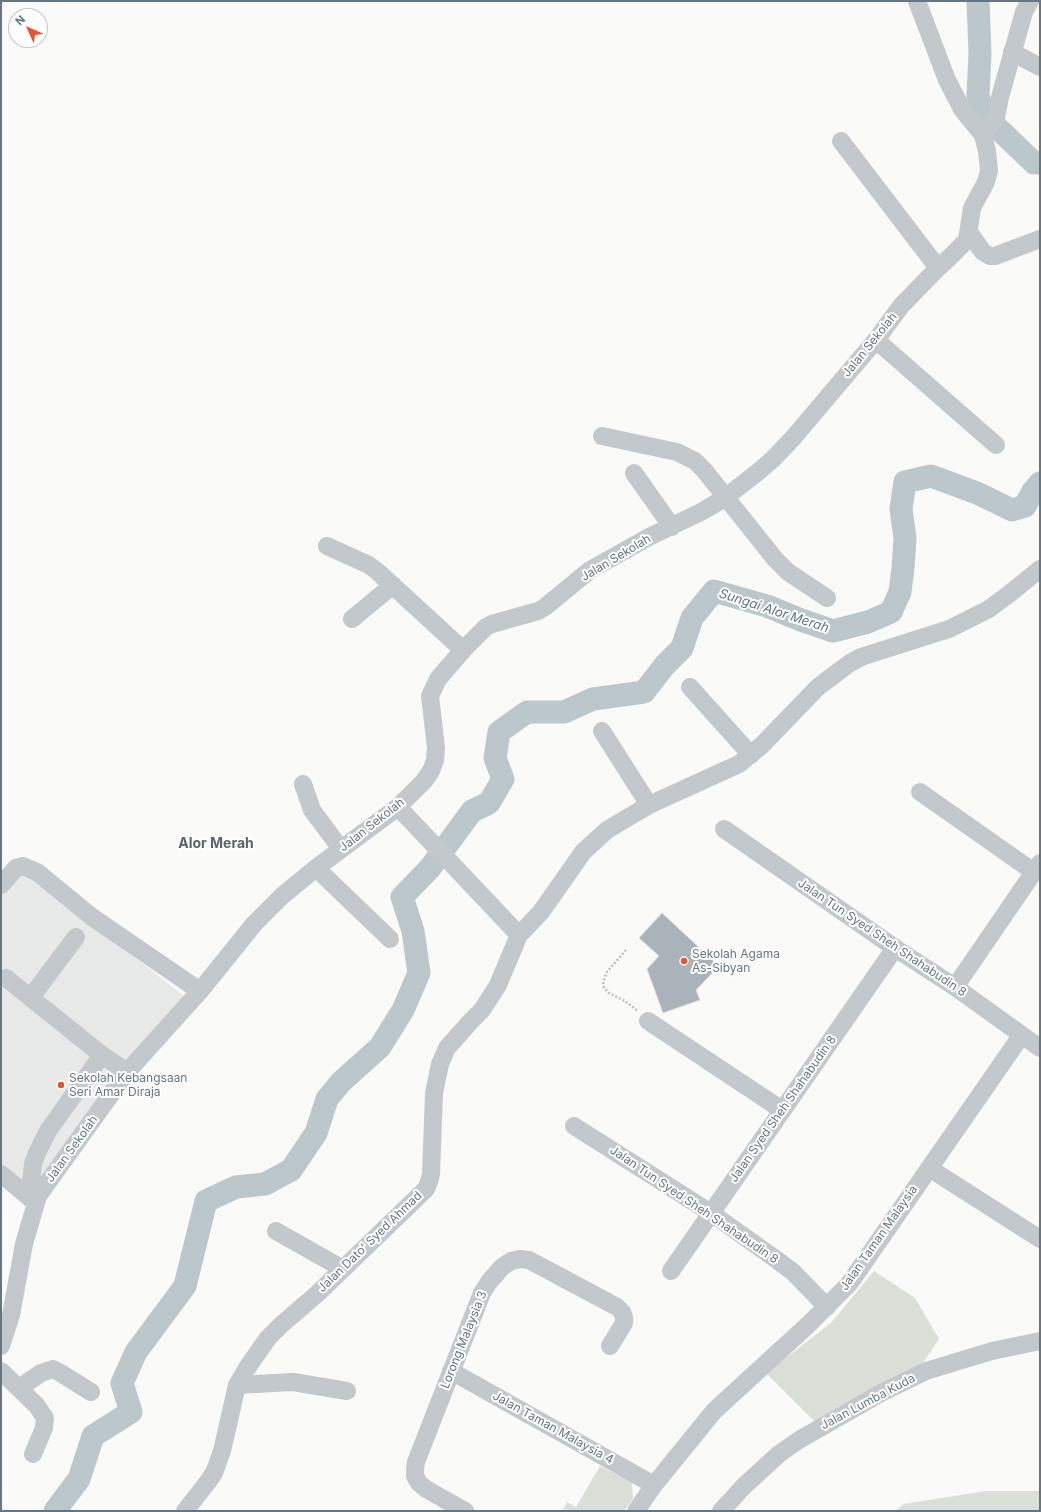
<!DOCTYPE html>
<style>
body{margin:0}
#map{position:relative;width:1041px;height:1512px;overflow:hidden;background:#fafaf8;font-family:Inter,sans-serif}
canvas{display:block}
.frame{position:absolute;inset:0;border:2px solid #657683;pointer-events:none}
.north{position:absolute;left:8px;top:8px;width:40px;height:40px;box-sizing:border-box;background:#fff;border:1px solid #c1c8cd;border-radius:50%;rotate:315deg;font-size:11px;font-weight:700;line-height:16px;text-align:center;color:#657683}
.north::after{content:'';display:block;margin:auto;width:14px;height:18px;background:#e4572e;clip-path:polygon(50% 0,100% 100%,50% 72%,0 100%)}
</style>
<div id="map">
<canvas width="1041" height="1512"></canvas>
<div class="frame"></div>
<div class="north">N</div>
</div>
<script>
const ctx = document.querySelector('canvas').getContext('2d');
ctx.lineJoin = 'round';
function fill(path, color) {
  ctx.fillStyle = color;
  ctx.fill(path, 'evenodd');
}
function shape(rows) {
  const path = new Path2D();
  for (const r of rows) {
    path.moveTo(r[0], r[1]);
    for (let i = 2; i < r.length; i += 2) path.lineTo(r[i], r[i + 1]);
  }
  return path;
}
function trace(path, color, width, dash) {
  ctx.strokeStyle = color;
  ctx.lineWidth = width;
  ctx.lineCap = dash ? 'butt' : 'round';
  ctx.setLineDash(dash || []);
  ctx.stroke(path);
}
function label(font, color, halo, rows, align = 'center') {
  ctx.font = font + ' Inter,sans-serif';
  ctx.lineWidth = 4;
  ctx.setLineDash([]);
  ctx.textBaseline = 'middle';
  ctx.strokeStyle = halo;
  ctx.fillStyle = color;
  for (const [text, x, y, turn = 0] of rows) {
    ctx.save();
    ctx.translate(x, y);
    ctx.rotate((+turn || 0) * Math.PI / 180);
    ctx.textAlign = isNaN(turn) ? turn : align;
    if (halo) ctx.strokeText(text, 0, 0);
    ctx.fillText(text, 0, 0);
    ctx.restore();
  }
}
const built = shape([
 [19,867,188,999,34,1196,1,1170,1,890]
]);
const green = shape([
 [874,1271,915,1298,939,1339,921,1366,818,1425,766,1373,831,1323],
 [600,1466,632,1482,633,1498,624,1511,562,1511,567,1502,576,1507],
 [986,1491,1040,1491,1040,1511,895,1511,904,1504]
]);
const river = shape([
 [978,1,980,54,978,95,982,113,1034,163,1040,163],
 [55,1511,79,1479,93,1436,131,1412,122,1383,136,1352,185,1286,206,1201,236,1187,265,1184,291,1170,316,1133,327,1099,341,1082,380,1047,403,1010,419,973,413,931,402,897,430,868,472,811,489,803,503,779,495,758,499,732,527,712,564,712,593,699,644,692,665,665,682,648,692,618,714,591,767,606,801,620,833,631,868,622,891,612,900,592,903,568,905,538,901,509,905,482,931,476,977,493,1012,510,1025,506,1033,491,1040,483]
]);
const building = shape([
 [662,913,719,966,696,990,700,1000,663,1013,647,969,659,956,639,938,662,913]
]);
const path = shape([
 [626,950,607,972,603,982,604,988,609,993,625,1001,638,1011]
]);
const minor = shape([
 [1012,52,1040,67],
 [983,135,996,118,1000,97,1024,12,1030,1],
 [841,141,938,268],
 [969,232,983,252,990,256,995,256,1040,239],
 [876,340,996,445],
 [602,436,677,452,695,461,704,470,775,559,788,572,827,598],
 [634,473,672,527],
 [327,546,369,565,378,572,463,650],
 [352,619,393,585],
 [690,687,751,755],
 [602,731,649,805],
 [303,784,312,810,341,849],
 [920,792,1034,872],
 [398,807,519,935],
 [724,829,895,948,955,987,1040,1048],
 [316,868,390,939],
 [1,885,16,868,23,866,37,872,92,917,200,991],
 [6,978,102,1055,127,1072],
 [955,987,1040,863],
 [31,997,76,937],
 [648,1021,782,1110],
 [574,1126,711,1213,777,1260,793,1272,827,1307],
 [929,1168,1040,1239],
 [1,1174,36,1203],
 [38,1196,31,1183,33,1164,37,1153,48,1131,102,1055],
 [276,1231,343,1269],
 [671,1271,895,948],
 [1,1346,11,1315,24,1244,38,1196,127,1072,200,991,254,924,282,896,316,868,398,807,424,781,431,771,435,760,436,748,430,696,438,679,463,650,486,627,492,624,538,611,545,607,590,570,649,537,703,511,726,497,758,472,773,459,793,438,876,340,901,306,938,268,949,258,967,240,972,208,986,182,989,171,987,151,983,135,962,109,947,80,917,1],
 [1,1371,37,1406,45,1418,44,1428,33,1454],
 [451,1371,654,1485],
 [237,1385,293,1382,347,1391],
 [19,1388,41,1373,53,1369,59,1372,91,1392],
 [185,1511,207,1483,214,1473,222,1451,237,1385,247,1368,268,1338,281,1325,317,1294,426,1189,429,1182,431,1174,434,1093,440,1064,447,1048,470,1022,482,1010,498,985,519,935,541,912,583,852,607,830,649,805,739,764,762,745,818,687,850,663,861,657,949,629,989,609,1013,591,1040,569],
 [465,1511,426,1489,419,1483,415,1476,415,1469,416,1462,482,1293,489,1282,502,1267,511,1261,520,1259,529,1260,617,1307,622,1312,624,1317,624,1323,610,1346],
 [636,1511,654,1485,714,1411,809,1324,849,1284,1021,1036],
 [721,1511,744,1486,779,1454,799,1440,881,1393,926,1371,992,1351,1040,1341]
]);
const markers = [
 [684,961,4,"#e4572e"],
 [61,1085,4,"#e4572e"]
];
const streetNames = [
 ["Jalan Sekolah",870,345,-51],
 ["Jalan Sekolah",616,558,-31],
 ["Jalan Sekolah",372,825,-38],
 ["Jalan Tun Syed Sheh Shahabudin 8",882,938,34],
 ["Jalan Syed Sheh Shahabudin 8",783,1109,-55],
 ["Jalan Sekolah",72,1149,-54],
 ["Jalan Tun Syed Sheh Shahabudin 8",694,1205,34],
 ["Jalan Taman Malaysia",879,1238,-55],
 ["Jalan Dato' Syed Ahmad",370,1242,-44],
 ["Lorong Malaysia 3",464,1340,-68],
 ["Jalan Lumba Kuda",868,1402,-28],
 ["Jalan Taman Malaysia 4",553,1428,29]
];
const poiNames = [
 ["Sekolah Agama",692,954],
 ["As-Sibyan",692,968],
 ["Sekolah Kebangsaan",69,1078],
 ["Seri Amar Diraja",69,1092]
];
const waterNames = [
 ["Sungai Alor Merah",774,611,18]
];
const quarterNames = [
 ["Alor Merah",216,844]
];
fill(built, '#e8e9e9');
fill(green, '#dadfd7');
trace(river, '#bbc7cb', 23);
fill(building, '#aab3b9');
trace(building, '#dcdcda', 1);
trace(path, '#bbbfc2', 2.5, [2, 2]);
trace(minor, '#c3c8cc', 18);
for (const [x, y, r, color] of markers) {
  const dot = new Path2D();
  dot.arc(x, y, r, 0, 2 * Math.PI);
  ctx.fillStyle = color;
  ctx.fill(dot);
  trace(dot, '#fff', 1.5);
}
label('12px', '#657683', '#fff', streetNames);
label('12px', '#657683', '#fff', poiNames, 'left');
label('italic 13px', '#60757c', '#fff', waterNames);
label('bold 14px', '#57646e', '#fff', quarterNames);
</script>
